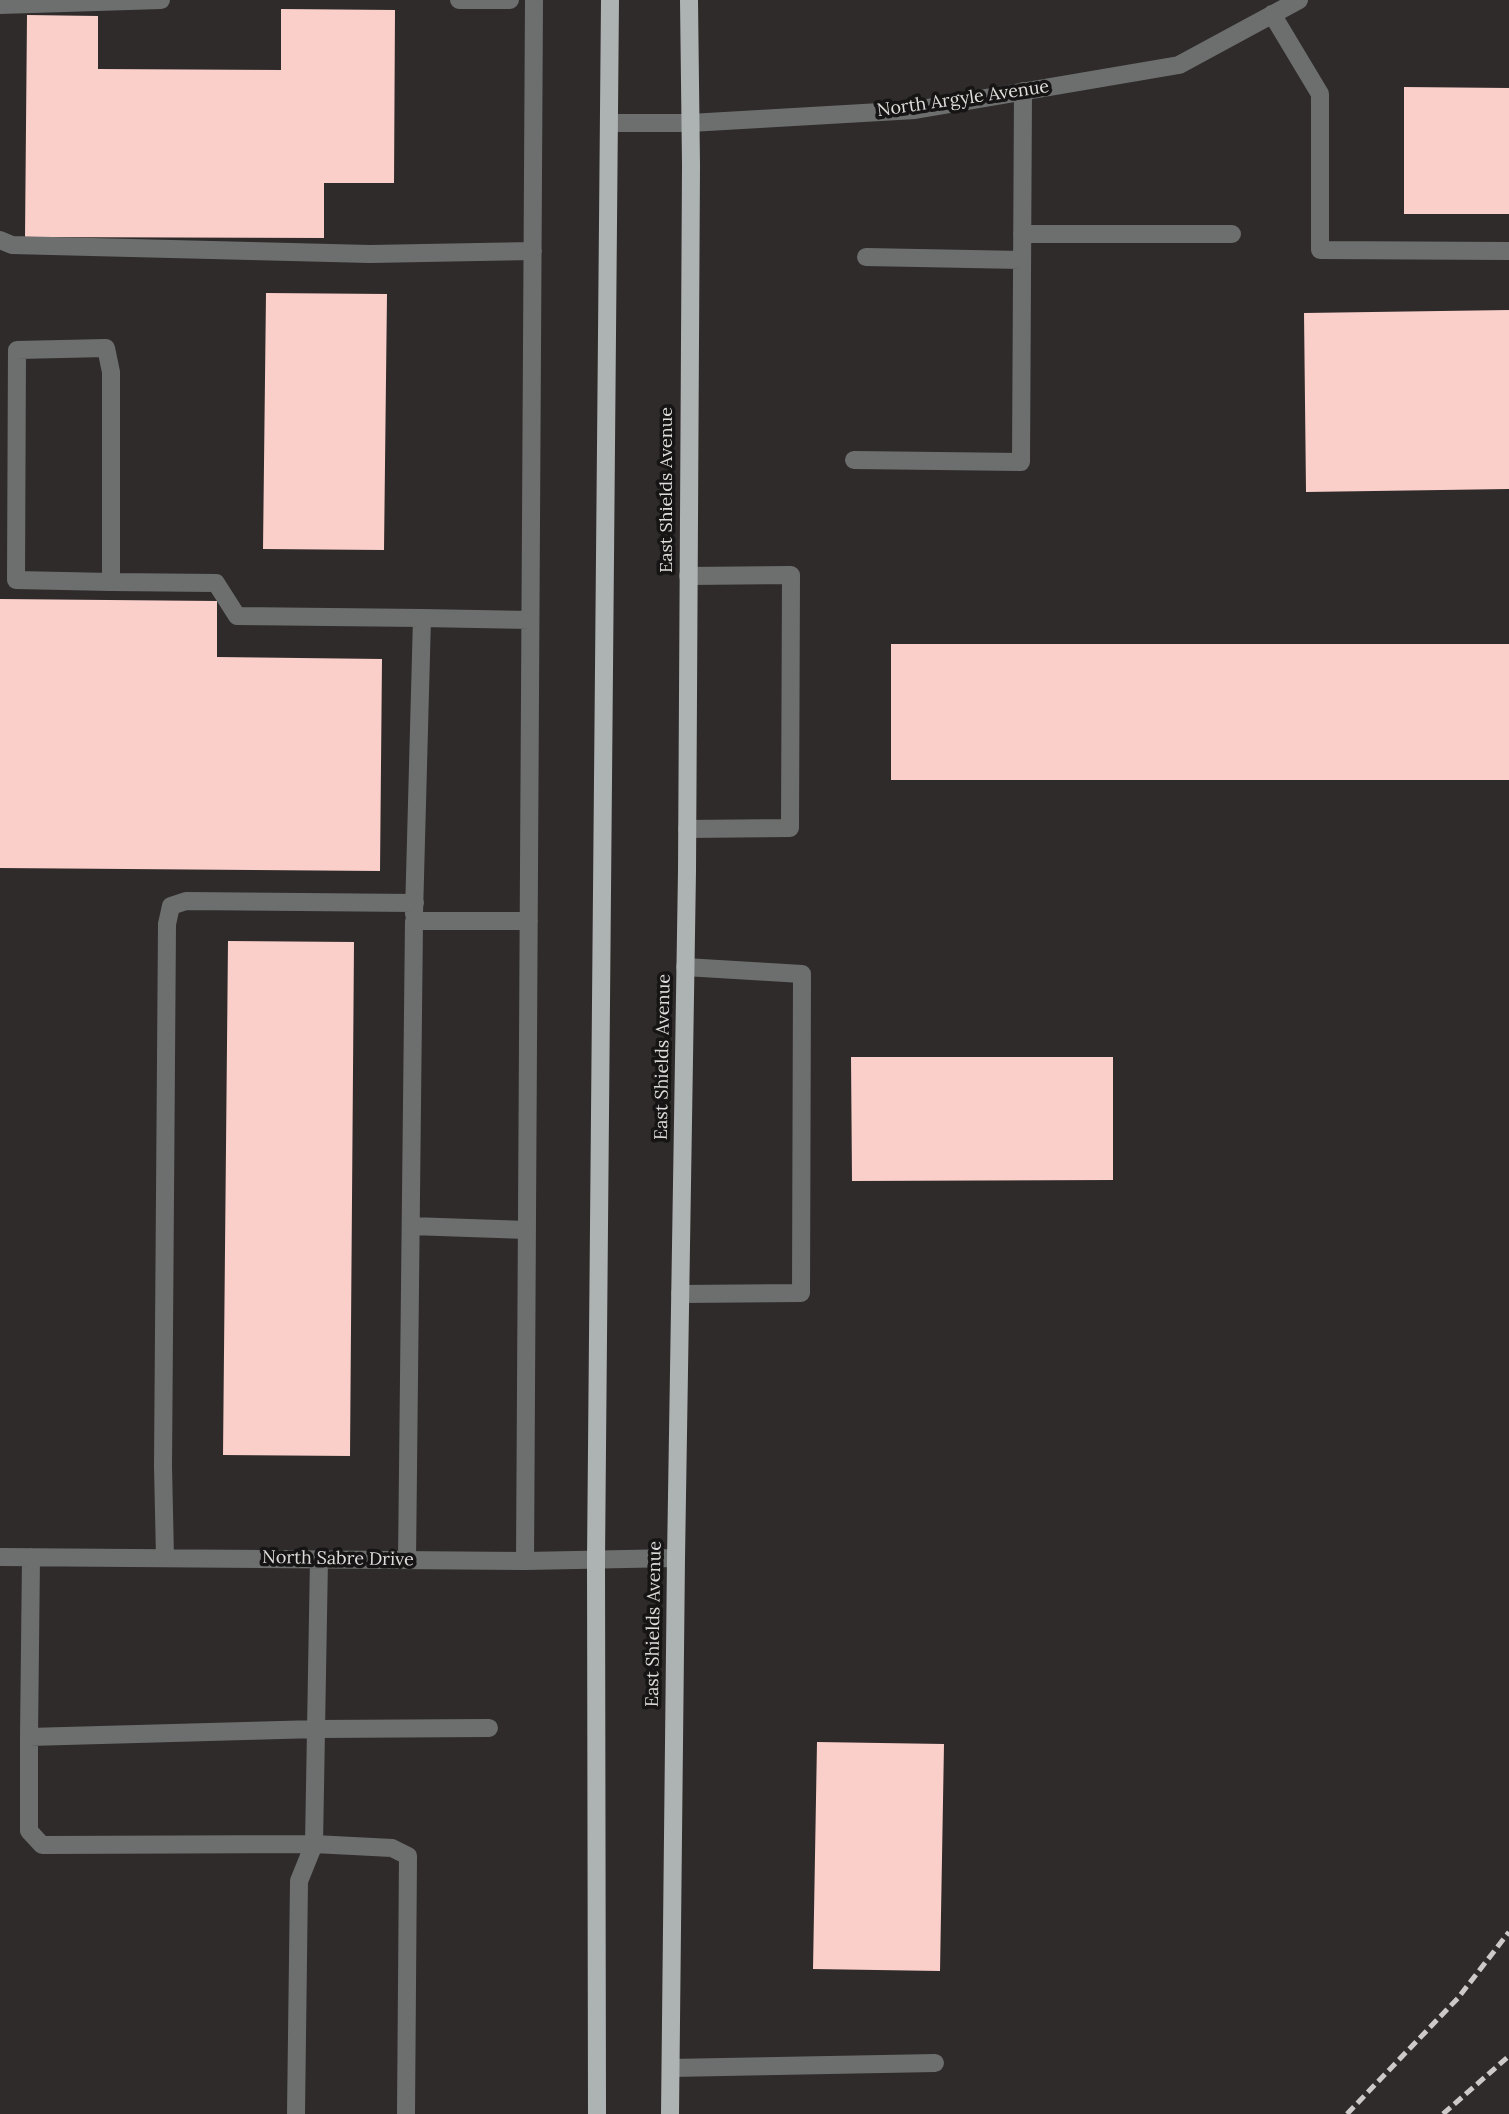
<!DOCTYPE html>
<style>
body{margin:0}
canvas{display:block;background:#2f2b2a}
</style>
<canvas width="1509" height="2114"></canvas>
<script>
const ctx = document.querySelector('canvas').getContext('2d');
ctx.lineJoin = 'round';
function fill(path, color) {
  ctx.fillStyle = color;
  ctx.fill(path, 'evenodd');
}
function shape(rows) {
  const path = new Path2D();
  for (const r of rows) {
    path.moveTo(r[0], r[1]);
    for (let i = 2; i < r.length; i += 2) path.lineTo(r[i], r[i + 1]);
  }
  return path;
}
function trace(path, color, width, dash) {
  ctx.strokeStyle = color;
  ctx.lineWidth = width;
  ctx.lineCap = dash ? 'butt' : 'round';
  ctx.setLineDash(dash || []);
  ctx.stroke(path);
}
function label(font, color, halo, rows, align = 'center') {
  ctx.font = font + ' Lora,serif';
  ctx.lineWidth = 7;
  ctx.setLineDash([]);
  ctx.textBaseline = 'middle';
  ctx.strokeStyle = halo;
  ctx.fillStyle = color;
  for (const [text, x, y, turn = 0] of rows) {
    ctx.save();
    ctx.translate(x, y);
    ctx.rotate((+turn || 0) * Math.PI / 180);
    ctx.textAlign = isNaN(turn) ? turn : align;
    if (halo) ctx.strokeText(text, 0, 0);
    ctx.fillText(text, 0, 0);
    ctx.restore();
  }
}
const building = shape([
 [281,9,395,10,394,183,324,183,324,238,25,237,27,15,98,16,98,69,281,70],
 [1404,87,1509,88,1509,214,1404,214],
 [266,293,387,294,384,550,263,549],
 [1509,310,1509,489,1306,492,1304,313],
 [0,599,217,601,217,657,382,659,380,871,0,868],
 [891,644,1509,644,1509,780,891,780],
 [228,941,354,942,350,1456,223,1455],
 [851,1057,1113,1057,1113,1180,852,1181],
 [817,1742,944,1744,940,1971,813,1969]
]);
const minor = shape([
 [459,0,510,0],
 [0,5,161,0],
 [1272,14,1320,94,1320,250,1509,251],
 [610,123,690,123,915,110,1179,65,1299,0],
 [1022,234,1232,234],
 [0,240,12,245,370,254,533,251],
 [866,257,1022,260],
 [854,460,1021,462,1023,91],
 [111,582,111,372,106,348,17,350,16,580,111,582,216,583,237,616,422,618],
 [687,829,790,828,791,575,688,576],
 [414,914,422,618,530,620],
 [411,1226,527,1230],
 [680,1294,801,1293,802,974,685,967],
 [0,1557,525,1561,676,1558],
 [165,1558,163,1466,167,924,171,906,186,901,415,903],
 [407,1560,414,921,529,921],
 [525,1561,534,0],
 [29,1737,31,1557],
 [671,2068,935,2063],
 [296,2114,299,1881,314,1844,319,1559],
 [406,2114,408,1856,392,1848,314,1844,42,1845,29,1831,29,1737,317,1729,489,1728]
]);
const major = shape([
 [597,2114,596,1560,610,0],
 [670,2114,676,1558,687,871,691,165,689,0]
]);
const rail = shape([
 [1347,2114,1458,1998,1509,1932],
 [1443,2114,1509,2056]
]);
const streetNames = [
 ["North Argyle Avenue",963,99,-8],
 ["East Shields Avenue",667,490,-90],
 ["East Shields Avenue",663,1057,-89],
 ["North Sabre Drive",338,1559,1],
 ["East Shields Avenue",654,1624,-89]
];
fill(building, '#facec9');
trace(minor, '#6d6f6f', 18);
trace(major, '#adb2b2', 18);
trace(rail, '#ccc9c8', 5, [10, 5]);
label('18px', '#dfdcdb', '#161414', streetNames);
</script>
